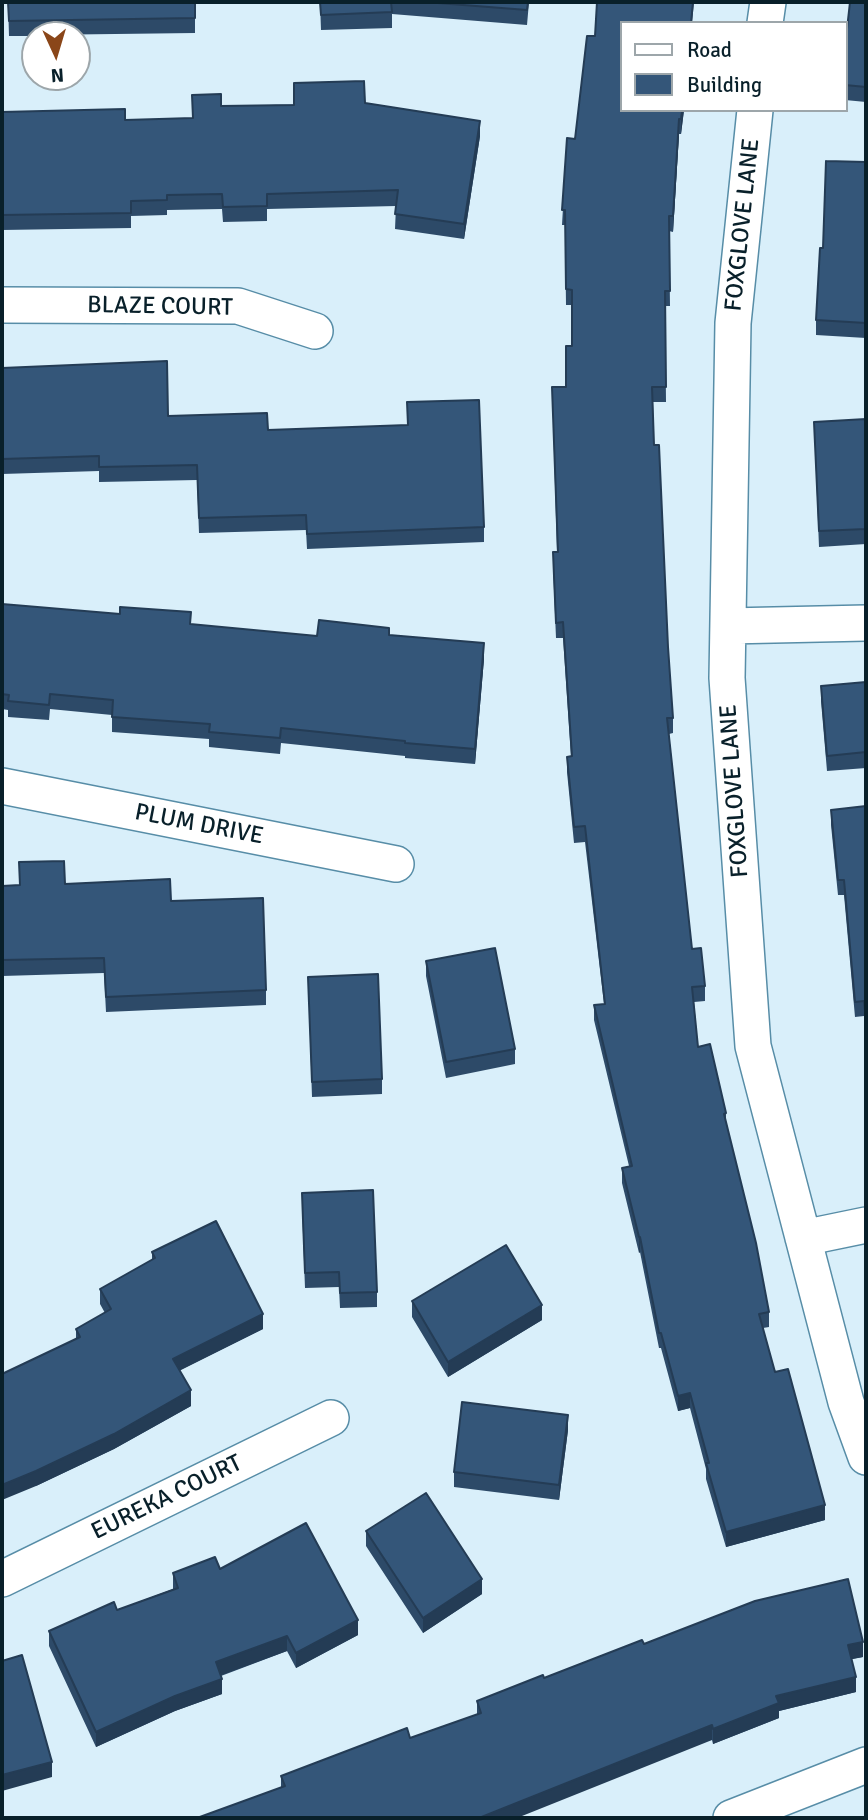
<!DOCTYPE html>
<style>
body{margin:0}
#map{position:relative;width:868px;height:1820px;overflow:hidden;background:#d9effa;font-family:Signika,sans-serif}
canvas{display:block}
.frame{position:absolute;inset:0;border:4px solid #09202a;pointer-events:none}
.legend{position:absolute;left:620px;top:21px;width:228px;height:91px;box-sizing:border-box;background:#fff;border:2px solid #9da6aa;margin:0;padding:9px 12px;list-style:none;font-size:21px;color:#09202a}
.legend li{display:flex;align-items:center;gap:14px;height:35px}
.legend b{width:35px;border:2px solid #9da6aa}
.north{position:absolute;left:21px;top:21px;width:70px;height:70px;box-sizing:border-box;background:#fff;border:2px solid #9da6aa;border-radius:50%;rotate:176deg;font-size:19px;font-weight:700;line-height:28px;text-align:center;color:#09202a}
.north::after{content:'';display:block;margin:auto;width:24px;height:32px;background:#8a4619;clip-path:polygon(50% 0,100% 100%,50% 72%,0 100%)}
</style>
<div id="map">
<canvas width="868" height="1820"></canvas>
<div class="frame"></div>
<ul class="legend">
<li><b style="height:9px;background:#fff"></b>Road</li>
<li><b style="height:19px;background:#345679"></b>Building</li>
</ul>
<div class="north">N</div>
</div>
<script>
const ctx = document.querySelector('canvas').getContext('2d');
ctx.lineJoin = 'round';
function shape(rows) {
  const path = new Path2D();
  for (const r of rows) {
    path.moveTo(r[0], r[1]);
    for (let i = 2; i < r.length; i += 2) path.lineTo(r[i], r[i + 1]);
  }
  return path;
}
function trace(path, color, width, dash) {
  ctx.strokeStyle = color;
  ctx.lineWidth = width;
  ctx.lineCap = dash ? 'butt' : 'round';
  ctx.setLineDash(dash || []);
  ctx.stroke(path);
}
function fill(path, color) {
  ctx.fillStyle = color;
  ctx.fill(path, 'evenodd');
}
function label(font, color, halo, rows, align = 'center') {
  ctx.font = font + ' Signika,sans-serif';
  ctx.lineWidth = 7;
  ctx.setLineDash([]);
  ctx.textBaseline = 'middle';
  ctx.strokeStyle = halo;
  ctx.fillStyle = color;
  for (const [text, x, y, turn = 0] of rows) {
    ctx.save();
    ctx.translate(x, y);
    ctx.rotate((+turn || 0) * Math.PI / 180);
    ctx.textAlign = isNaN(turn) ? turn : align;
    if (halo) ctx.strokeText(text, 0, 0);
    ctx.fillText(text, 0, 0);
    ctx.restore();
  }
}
const minor = shape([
 [765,23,768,2],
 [755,110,733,323,727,678,753,1046,846,1402,866,1457],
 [2,305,238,306,315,331],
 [728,626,866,623],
 [2,786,396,864],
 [803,1238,866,1225],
 [2,1579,331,1418],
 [731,1818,866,1765]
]);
const wall = shape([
 [8,2,195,2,195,33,35,35,35,36,9,36],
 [320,2,529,2,527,25,392,14,392,28,321,30],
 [597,2,694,2,692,23,621,23,621,110,684,110,681,134,679,134,673,232,669,231,670,306,665,306,666,402,653,402,654,445,659,445,668,647,673,718,673,733,669,734,692,949,701,948,705,986,705,1001,694,1002,698,1047,710,1044,726,1113,726,1123,756,1243,769,1312,769,1327,763,1328,775,1372,788,1369,825,1505,825,1520,726,1547,706,1479,706,1469,690,1408,678,1411,661,1348,659,1348,640,1252,639,1253,622,1183,622,1168,629,1166,594,1020,594,1005,604,1004,585,842,574,843,567,772,567,757,571,757,563,638,556,638,553,567,553,552,557,552,552,387,566,387,566,346,572,346,572,305,566,305,565,225,562,225,567,138,575,139,587,36,595,36],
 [866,2,866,102,845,100,845,47],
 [365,103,480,136,464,239,395,229,396,206,267,209,267,221,223,222,222,209,167,210,167,215,131,216,131,228,2,230,2,112,125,120,193,118,221,106],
 [866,162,866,338,816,335,816,320,823,248],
 [2,368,168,416,268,430,408,425,407,402,484,527,484,542,307,549,306,530,199,533,197,480,99,482,99,471,2,474],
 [866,419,866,544,819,547,814,422],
 [2,604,191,624,317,636,389,636,484,659,475,764,405,758,405,756,281,743,280,754,209,747,209,739,112,732,112,715,50,709,49,720,8,717,8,710,2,709],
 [866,682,866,768,827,771,821,701,821,686],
 [866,806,866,1036,864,1016,855,1017,844,895,838,895,831,825,831,810],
 [19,862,65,884,171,901,266,990,266,1005,106,1012,104,973,2,976,2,886,20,885],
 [426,961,515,1049,515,1064,446,1078,426,976],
 [308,977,382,1079,382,1094,312,1097],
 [302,1208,377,1292,377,1307,340,1308,339,1287,305,1288],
 [152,1252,263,1329,180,1370,191,1406,114,1449,36,1486,76,1339,76,1329,105,1313,100,1304,100,1289,152,1260],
 [412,1301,542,1320,448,1377,412,1317],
 [568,1430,559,1500,454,1487,454,1472],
 [366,1531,482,1594,423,1633,366,1546],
 [220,1569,358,1635,296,1668,287,1651,221,1676,222,1694,175,1711,96,1747,49,1646,49,1631,117,1610,173,1589,173,1573],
 [644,1644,863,1657,851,1659,856,1692,779,1711,779,1718,713,1744,712,1740,281,1788,281,1776,410,1738,477,1715,477,1701]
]);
const shadedWall = shape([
 [682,110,684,110,681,134,681,119],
 [679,119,679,134,673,232,673,216],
 [480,121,480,136,464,239,464,224],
 [484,643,484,659,475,764,475,749],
 [639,1237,640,1237,640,1252,639,1253],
 [542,1305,542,1320,448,1377,448,1362],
 [263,1314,263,1329,173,1374,173,1359],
 [191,1390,191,1406,114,1449,36,1486,2,1500,2,1485],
 [690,1393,690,1408,678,1411,678,1396],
 [568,1415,568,1430,559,1500,559,1485],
 [825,1505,825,1520,726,1547,726,1532],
 [482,1579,482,1594,423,1633,423,1618],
 [358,1620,358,1635,296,1668,296,1653],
 [287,1636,287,1651,216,1677,216,1662],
 [863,1642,863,1657,848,1660,848,1645],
 [856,1677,856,1692,779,1711,779,1718,713,1744,713,1729,776,1696],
 [222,1679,222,1694,175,1711,96,1747,96,1732,175,1696],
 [712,1725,712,1740,517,1818,479,1818],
 [52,1762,52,1777,2,1791,2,1775]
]);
const building = shape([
 [8,2,195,2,195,18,9,21,8,2],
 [320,2,391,2,392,12,321,15,320,2],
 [425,2,528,2,527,10,425,2],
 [597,2,693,2,691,23,621,23,621,110,682,110,681,119,679,119,673,216,669,216,670,291,665,291,666,387,652,387,654,445,659,445,668,647,673,718,667,718,692,949,701,948,705,986,692,987,698,1047,710,1044,726,1113,724,1114,756,1243,769,1312,759,1314,775,1372,788,1369,825,1505,726,1532,706,1463,709,1463,690,1393,678,1396,661,1333,659,1333,640,1237,639,1237,622,1168,632,1166,594,1005,605,1004,585,826,574,827,567,757,572,756,563,622,556,623,553,552,558,552,552,387,566,387,566,346,572,346,572,290,566,289,565,210,562,210,567,138,575,139,587,36,595,36,597,2],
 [850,2,866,2,866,87,845,85,845,47,850,2],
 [364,81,365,103,480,121,464,224,395,214,398,190,267,194,267,206,223,207,222,194,167,195,167,200,131,201,131,213,2,215,2,112,125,109,125,120,193,118,192,95,221,94,221,106,294,105,294,83,364,81],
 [826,161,866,162,866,323,816,320,820,248,823,248,826,161],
 [167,361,168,416,267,413,268,430,408,425,407,402,479,400,484,527,307,534,306,515,199,518,197,465,99,467,99,456,2,459,2,368,167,361],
 [866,419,866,529,819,531,814,422,866,419],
 [2,604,120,614,120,607,191,612,190,624,317,636,319,620,389,628,389,635,484,643,475,749,405,743,405,741,281,728,280,738,209,732,210,724,112,717,113,700,50,694,49,705,8,701,9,695,2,694,2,604],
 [866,682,866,752,827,756,821,686,866,682],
 [866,806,866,1020,864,1001,855,1002,844,880,838,880,831,810,866,806],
 [64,861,65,884,170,879,171,901,263,898,266,990,106,997,104,958,2,960,2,886,20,885,19,862,64,861],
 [495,948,515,1049,446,1062,426,961,495,948],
 [378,974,382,1079,312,1082,308,977,378,974],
 [373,1190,377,1292,340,1293,339,1272,305,1273,302,1193,373,1190],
 [216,1221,263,1314,173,1359,191,1390,114,1434,36,1471,2,1485,2,1374,80,1337,76,1329,111,1309,100,1289,155,1258,152,1252,216,1221],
 [506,1245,542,1305,448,1362,412,1301,506,1245],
 [462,1402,568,1415,559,1485,454,1472,462,1402],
 [426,1493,482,1579,423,1618,366,1531,426,1493],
 [306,1523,358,1620,296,1653,287,1636,216,1662,222,1679,175,1696,96,1732,49,1631,114,1602,117,1610,178,1588,173,1573,215,1557,220,1569,306,1523],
 [848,1579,863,1642,848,1645,856,1677,776,1696,779,1703,713,1729,712,1725,479,1818,197,1818,285,1786,281,1776,407,1728,410,1738,481,1713,477,1701,543,1675,544,1678,642,1640,644,1644,755,1601,848,1579],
 [22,1655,52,1762,2,1775,2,1661,22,1655]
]);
const streetNames = [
 ["FOXGLOVE LANE",743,225,-84],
 ["BLAZE COURT",160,307,1],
 ["FOXGLOVE LANE",735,791,-94],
 ["PLUM DRIVE",199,825,11],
 ["EUREKA COURT",167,1498,-26]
];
trace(minor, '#578da7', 38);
trace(minor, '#fff', 35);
fill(wall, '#2d4a68');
fill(shadedWall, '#243c55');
fill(building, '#345679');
trace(building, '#243c55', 2);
label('24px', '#09202a', '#fff', streetNames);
</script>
